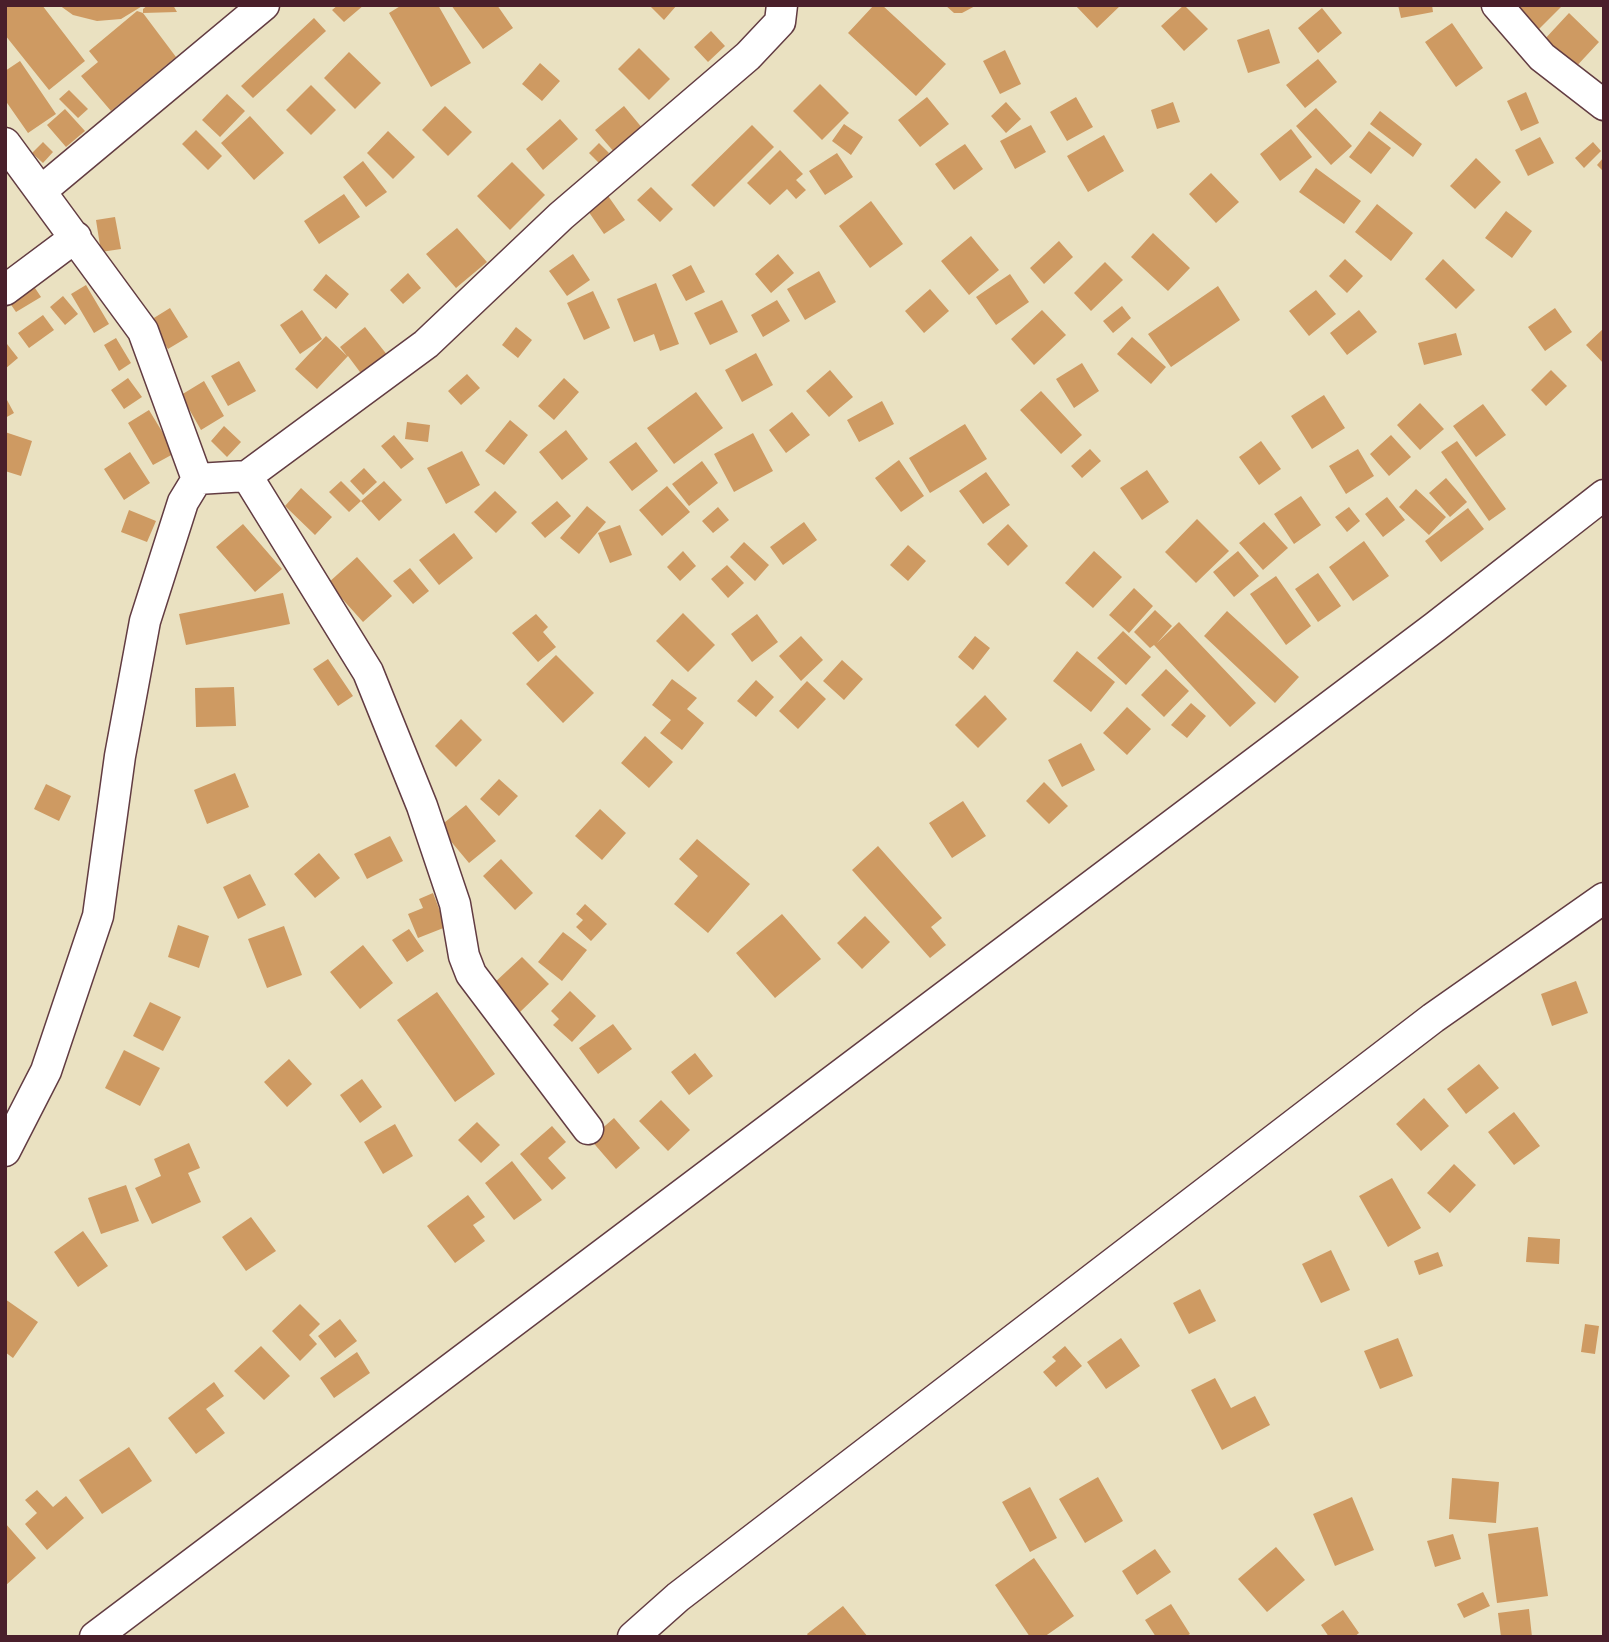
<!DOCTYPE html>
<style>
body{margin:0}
#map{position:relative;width:1609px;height:1642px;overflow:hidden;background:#eae1c1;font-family:"IM FELL English",serif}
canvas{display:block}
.frame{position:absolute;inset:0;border:7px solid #4a1f2b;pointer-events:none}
</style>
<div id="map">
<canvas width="1609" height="1642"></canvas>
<div class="frame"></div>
</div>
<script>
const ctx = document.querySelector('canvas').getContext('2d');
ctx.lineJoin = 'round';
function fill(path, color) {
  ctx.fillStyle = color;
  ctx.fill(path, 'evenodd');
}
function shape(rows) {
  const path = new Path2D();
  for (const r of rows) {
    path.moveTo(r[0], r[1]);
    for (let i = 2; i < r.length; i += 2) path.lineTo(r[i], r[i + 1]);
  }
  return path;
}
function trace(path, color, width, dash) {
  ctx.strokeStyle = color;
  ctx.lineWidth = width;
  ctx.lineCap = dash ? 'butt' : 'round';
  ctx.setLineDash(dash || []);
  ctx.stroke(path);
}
const building = shape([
 [5,5,42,5,85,61,49,90,5,35],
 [59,5,144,5,121,19,97,21,73,15],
 [148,5,173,5,177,12,143,13,143,9],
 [338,5,364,5,344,22,332,10],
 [402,5,438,5,471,63,431,87,389,13],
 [451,5,497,5,513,28,483,49],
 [649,5,677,5,664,20],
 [874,5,882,5,946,64,916,96,848,33],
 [945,5,977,5,962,13,954,13],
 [1075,5,1121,5,1097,28],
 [1184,5,1208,29,1184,51,1161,26],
 [1398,5,1432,5,1433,12,1401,18],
 [1509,5,1563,5,1536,32],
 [1322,8,1342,33,1318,53,1298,28],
 [137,11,143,13,176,57,111,111,81,76,98,62,89,51],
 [1569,13,1599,42,1573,70,1543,41],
 [314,18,326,31,253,98,241,86],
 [1452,23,1483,68,1456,87,1425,42],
 [1269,29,1280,63,1248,73,1237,40],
 [711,31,725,46,708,62,694,47],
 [639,48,670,79,649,100,618,69],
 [1005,50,1021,84,1000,94,983,61],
 [349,52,381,83,355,109,324,78],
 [1318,59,1337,82,1305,108,1286,85],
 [20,61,56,114,28,133,5,100,5,71],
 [540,63,560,81,542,101,522,84],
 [820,84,849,113,822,140,793,111],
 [311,85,336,110,311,135,286,110],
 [69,90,88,109,78,118,59,99],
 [1526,92,1539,123,1521,131,1507,101],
 [227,94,245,111,220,137,202,120],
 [927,97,949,124,920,147,898,120],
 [1076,97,1093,127,1067,141,1050,112],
 [1006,102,1021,119,1006,133,991,116],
 [1173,102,1180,122,1157,129,1151,110],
 [445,106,472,132,448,156,422,130],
 [624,106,643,129,615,153,595,130],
 [1316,108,1352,146,1331,165,1296,126],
 [65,109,85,131,66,147,47,125],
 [1380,111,1422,144,1413,157,1370,124],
 [250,116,284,153,254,180,221,143],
 [560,119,578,139,543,170,526,149],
 [844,124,863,137,851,155,832,141],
 [752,125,774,147,714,207,691,185],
 [1031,125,1046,152,1015,169,1000,141],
 [1291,129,1312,157,1280,181,1260,154],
 [196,130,222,156,208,170,182,144],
 [388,131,415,157,393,179,367,153],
 [1369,131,1391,148,1371,174,1349,157],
 [1104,135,1124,171,1088,192,1067,156],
 [1540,137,1554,163,1528,176,1515,150],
 [43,142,53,152,43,163,32,153],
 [1593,142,1601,151,1584,168,1575,158],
 [599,143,609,153,599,163,589,153],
 [965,144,983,169,954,190,935,164],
 [780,150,803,174,796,180,806,190,796,199,787,189,770,205,747,183],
 [837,153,853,177,825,195,809,171],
 [1604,157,1604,172,1597,165],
 [1476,158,1501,182,1475,209,1450,186],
 [363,161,387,192,366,207,343,177],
 [512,162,545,195,510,230,477,196],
 [1316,168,1361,201,1344,224,1299,192],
 [1211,173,1239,202,1216,223,1189,194],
 [651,187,673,209,660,222,637,200],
 [606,193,625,220,604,234,586,208],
 [344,194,360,217,319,244,304,221],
 [871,201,903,244,870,268,839,226],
 [1377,204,1413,233,1391,261,1355,232],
 [1506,211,1532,231,1512,258,1485,238],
 [115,217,121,249,101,252,96,220],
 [457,228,487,262,456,288,426,254],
 [1153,233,1190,268,1168,291,1131,257],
 [971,236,999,270,969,295,941,261],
 [1059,241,1073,257,1044,284,1030,268],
 [573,254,590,280,567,296,549,271],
 [778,254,794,273,771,293,755,274],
 [1345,259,1363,276,1347,293,1329,276],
 [1443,259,1475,290,1456,309,1425,279],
 [1105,262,1123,280,1091,311,1074,293],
 [691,265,705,292,686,301,672,275],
 [819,271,836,302,805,320,787,289],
 [408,273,421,288,403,304,390,290],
 [326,274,349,294,336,309,313,290],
 [1010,274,1029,302,996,325,976,297],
 [29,279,41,297,16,312,5,296],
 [656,283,679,344,660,351,654,334,634,342,617,299],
 [86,285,109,324,94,333,71,294],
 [1218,286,1240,320,1171,367,1148,334],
 [930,289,949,311,924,333,905,311],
 [1316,290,1336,314,1309,336,1289,311],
 [593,291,610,328,584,340,567,303],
 [63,296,78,314,65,325,50,307],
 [722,300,738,332,710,345,694,313],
 [777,300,790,321,763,337,751,315],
 [1122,306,1131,318,1113,333,1103,321],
 [170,308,188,337,168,349,149,321],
 [1555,308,1572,332,1545,351,1528,327],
 [302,310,322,339,300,354,280,325],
 [1042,310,1066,335,1034,365,1011,339],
 [1359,310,1377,332,1347,355,1330,333],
 [43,315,54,330,29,348,18,333],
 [365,327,388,356,363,376,348,356,317,389,295,369,326,336,347,356,340,347],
 [516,327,532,340,518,358,502,345],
 [1604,328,1604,364,1586,345],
 [1456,333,1462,355,1424,365,1418,343],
 [1132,337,1166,367,1151,384,1117,354],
 [116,338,131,363,119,371,104,345],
 [7,344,18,358,5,369,5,345],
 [756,353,773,385,742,402,725,370],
 [239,361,256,391,228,406,211,376],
 [1082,363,1099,391,1074,408,1056,379],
 [830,370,853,397,829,417,806,391],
 [1551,370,1567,386,1546,406,1531,390],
 [467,374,480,388,461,405,448,391],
 [128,378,142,397,124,409,111,390],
 [564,378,579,392,554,420,538,406],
 [204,381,224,416,201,430,181,395],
 [1041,391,1082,435,1061,454,1020,410],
 [696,392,723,428,674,464,647,428],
 [1324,395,1345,428,1312,449,1291,416],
 [7,400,14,413,5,418,5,401],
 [882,401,894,424,859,442,847,420],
 [1420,403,1444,429,1420,450,1397,425],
 [1483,404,1506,435,1476,457,1453,426],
 [149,410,175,453,153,465,128,423],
 [792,412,810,435,786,453,769,430],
 [510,420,528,435,504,465,485,451],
 [407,422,430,425,428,442,405,439],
 [965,424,987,459,930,493,909,458],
 [224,426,241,442,227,457,211,441],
 [566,430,588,459,562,480,539,452],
 [5,432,32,441,21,476,5,471],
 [753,433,773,471,734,492,714,454],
 [394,435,414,459,401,469,381,446],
 [1391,435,1411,457,1389,476,1370,454],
 [1261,441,1281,469,1259,485,1239,457],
 [1457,441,1506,509,1489,521,1441,452],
 [636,442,658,471,632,491,609,462],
 [1090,449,1101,461,1082,478,1071,466],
 [1358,449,1374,476,1346,494,1329,466],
 [462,451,480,485,446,504,427,468],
 [130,452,150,483,124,500,104,469],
 [899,460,924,496,901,512,875,478],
 [702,461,718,483,689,506,672,484],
 [364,468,377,482,363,495,350,481],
 [1147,470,1169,502,1142,520,1120,488],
 [986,472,1010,505,983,524,959,491],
 [1446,478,1467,502,1450,517,1429,493],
 [341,481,361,501,349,512,329,492],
 [384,481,402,500,379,521,361,501],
 [667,486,690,512,662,536,639,510],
 [301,488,332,517,315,535,285,506],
 [1416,489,1446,517,1429,535,1399,507],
 [495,491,517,512,496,533,474,512],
 [1301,496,1321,525,1294,544,1274,514],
 [1387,497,1405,520,1383,537,1365,514],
 [557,501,571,516,545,538,531,523],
 [587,506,606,522,579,554,560,538],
 [718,507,729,520,713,533,702,521],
 [1349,507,1360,521,1347,532,1335,517],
 [1468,508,1484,529,1441,562,1425,541],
 [129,510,156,521,147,542,121,532],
 [1197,519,1229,551,1196,583,1165,552],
 [804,522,817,540,783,565,770,547],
 [1264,522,1288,548,1263,570,1239,543],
 [243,524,282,569,255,592,216,547],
 [1008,524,1028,546,1008,566,987,544],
 [620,525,632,555,610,563,598,533],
 [454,533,473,558,439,585,419,560],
 [1364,541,1389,576,1353,601,1329,567],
 [744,542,769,565,755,581,730,557],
 [908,545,926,561,908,581,890,565],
 [683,551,696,566,680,581,667,567],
 [1094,551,1122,577,1093,608,1065,583],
 [1238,551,1259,576,1234,597,1213,572],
 [357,557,392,596,363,622,328,583],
 [727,565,744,583,728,598,711,579],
 [410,568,429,591,413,604,393,581],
 [1318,573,1341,606,1318,622,1295,589],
 [1276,576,1311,626,1286,645,1250,594],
 [1134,588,1153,606,1129,633,1109,615],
 [283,593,290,624,186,645,179,614],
 [1155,610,1172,626,1157,643,1179,622,1256,703,1230,727,1154,645,1150,648,1134,632],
 [1227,611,1299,677,1275,703,1204,636],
 [683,613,715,645,688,672,656,641],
 [536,614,548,627,543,632,556,647,538,662,512,633],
 [757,614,778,642,752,662,731,634],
 [1123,631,1151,657,1126,685,1097,658],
 [801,636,823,660,801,681,779,656],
 [975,636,990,648,973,670,958,657],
 [1077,651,1115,682,1091,712,1053,681],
 [556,655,594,693,563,723,526,684],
 [328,659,353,696,338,706,313,669],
 [842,660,863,679,844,700,823,681],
 [1166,669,1189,691,1164,717,1141,695],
 [672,679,697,698,687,709,704,723,682,750,660,733,671,720,652,705],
 [756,680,774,697,756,717,737,701],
 [807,681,826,699,798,729,779,711],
 [234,687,236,726,196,727,195,688],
 [985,695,1007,719,978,748,955,725],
 [1191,703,1206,716,1187,738,1171,725],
 [1127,707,1151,729,1127,755,1103,733],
 [461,719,482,740,456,767,435,746],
 [645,736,673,762,649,788,621,763],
 [1081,743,1095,770,1062,787,1048,760],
 [235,773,249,807,207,824,194,790],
 [499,779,518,796,499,816,480,799],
 [1044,782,1068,806,1049,824,1026,801],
 [46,784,71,796,59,821,34,809],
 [963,801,986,836,952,858,929,823],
 [466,805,496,841,469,863,439,827],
 [600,809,626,833,602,860,575,836],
 [390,836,403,861,367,879,354,854],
 [697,839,750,884,708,933,674,904,698,876,679,859],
 [878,846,942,918,931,927,946,945,930,958,852,870],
 [319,853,340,878,315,898,294,874],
 [501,859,533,893,515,910,483,876],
 [250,874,266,905,238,919,223,887],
 [433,893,446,927,418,938,408,914,423,908,419,899],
 [585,904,607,924,591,941,576,927,583,920,576,914],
 [782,914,821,959,775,998,736,953],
 [865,916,890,942,862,969,837,943],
 [178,925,209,936,199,968,168,957],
 [284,926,302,975,267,988,248,939],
 [409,929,424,951,407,962,392,940],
 [563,932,587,950,562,981,538,962],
 [363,945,393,983,360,1009,330,972],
 [522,957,549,984,520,1012,493,984],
 [1576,981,1588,1013,1552,1026,1541,994],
 [570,991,596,1016,572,1042,553,1025,559,1019,551,1011],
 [437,992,495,1074,455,1102,397,1020],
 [150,1002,181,1017,163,1051,133,1036],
 [613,1024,632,1049,598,1074,579,1048],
 [124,1050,160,1068,140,1106,105,1088],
 [695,1053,713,1076,689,1095,671,1072],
 [289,1059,312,1084,287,1107,264,1082],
 [1479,1064,1499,1088,1466,1114,1447,1089],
 [362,1079,382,1107,360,1123,340,1095],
 [1424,1098,1449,1126,1421,1151,1396,1124],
 [661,1100,690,1130,668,1151,639,1121],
 [1514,1112,1540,1146,1514,1165,1488,1132],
 [614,1118,640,1148,616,1169,590,1139],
 [477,1122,500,1145,481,1163,458,1140],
 [395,1124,413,1156,383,1174,364,1142],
 [552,1126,566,1142,548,1158,566,1178,552,1190,520,1154],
 [189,1143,200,1168,188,1173,201,1202,152,1224,135,1188,161,1176,154,1159],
 [512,1161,542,1200,514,1220,485,1183],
 [1454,1164,1476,1185,1450,1213,1427,1193],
 [1392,1178,1421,1228,1388,1247,1359,1196],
 [126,1185,139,1221,101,1234,88,1198],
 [468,1195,485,1217,473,1225,485,1241,455,1263,427,1226],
 [251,1217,276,1251,246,1271,222,1237],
 [83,1231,108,1266,78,1287,54,1252],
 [1528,1237,1560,1239,1559,1264,1526,1262],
 [1331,1250,1350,1290,1321,1303,1302,1264],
 [1438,1252,1443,1266,1419,1275,1414,1261],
 [1200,1289,1216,1321,1189,1334,1173,1303],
 [5,1299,38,1322,13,1358,5,1352],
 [300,1304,320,1324,309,1335,317,1344,300,1361,272,1331],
 [340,1319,357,1341,335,1358,318,1336],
 [1585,1324,1599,1326,1595,1354,1581,1352],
 [1121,1338,1140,1366,1106,1389,1087,1362],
 [1398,1338,1413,1376,1380,1389,1364,1351],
 [261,1346,290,1376,264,1400,234,1371],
 [1065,1346,1082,1366,1056,1387,1043,1372,1056,1361,1052,1357],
 [357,1352,370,1373,334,1398,320,1378],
 [1215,1378,1231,1408,1255,1396,1270,1425,1222,1450,1191,1390],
 [214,1382,224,1396,206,1409,225,1433,196,1454,168,1418],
 [129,1447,152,1481,102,1514,79,1480],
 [1098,1477,1123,1521,1085,1543,1059,1499],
 [1452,1478,1499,1482,1496,1523,1449,1519],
 [1030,1487,1057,1538,1030,1552,1002,1502],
 [37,1490,53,1507,66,1496,84,1518,47,1550,25,1524,37,1513,25,1500],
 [1352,1497,1374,1550,1335,1566,1313,1514],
 [5,1523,36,1558,5,1586],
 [1538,1527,1548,1596,1497,1603,1488,1534],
 [1453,1534,1461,1559,1435,1567,1427,1541],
 [1276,1547,1305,1580,1267,1612,1238,1579],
 [1155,1549,1171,1572,1137,1595,1122,1571],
 [1034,1558,1074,1616,1044,1637,1030,1637,995,1585],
 [1483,1592,1490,1606,1464,1618,1457,1604],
 [1171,1604,1190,1634,1185,1637,1156,1637,1145,1620],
 [843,1606,868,1637,809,1637,807,1634],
 [1529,1609,1532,1637,1501,1637,1498,1613],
 [1343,1610,1359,1633,1354,1637,1329,1637,1321,1625]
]);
const minor = shape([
 [1497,5,1542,57,1604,105],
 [5,143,143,331,197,479,183,502,145,621,120,756,98,916,46,1071,5,1151],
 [41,191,264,5],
 [5,290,76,237],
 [247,476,368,672,422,806,455,904,464,956,471,974,588,1129],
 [197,479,247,476,426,344,561,216,748,56,780,22,782,5],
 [95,1637,1435,627,1604,495],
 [633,1637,678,1597,1433,1018,1604,898]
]);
fill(building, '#ce9a62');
trace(minor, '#623c42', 33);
trace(minor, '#fff', 30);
</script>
